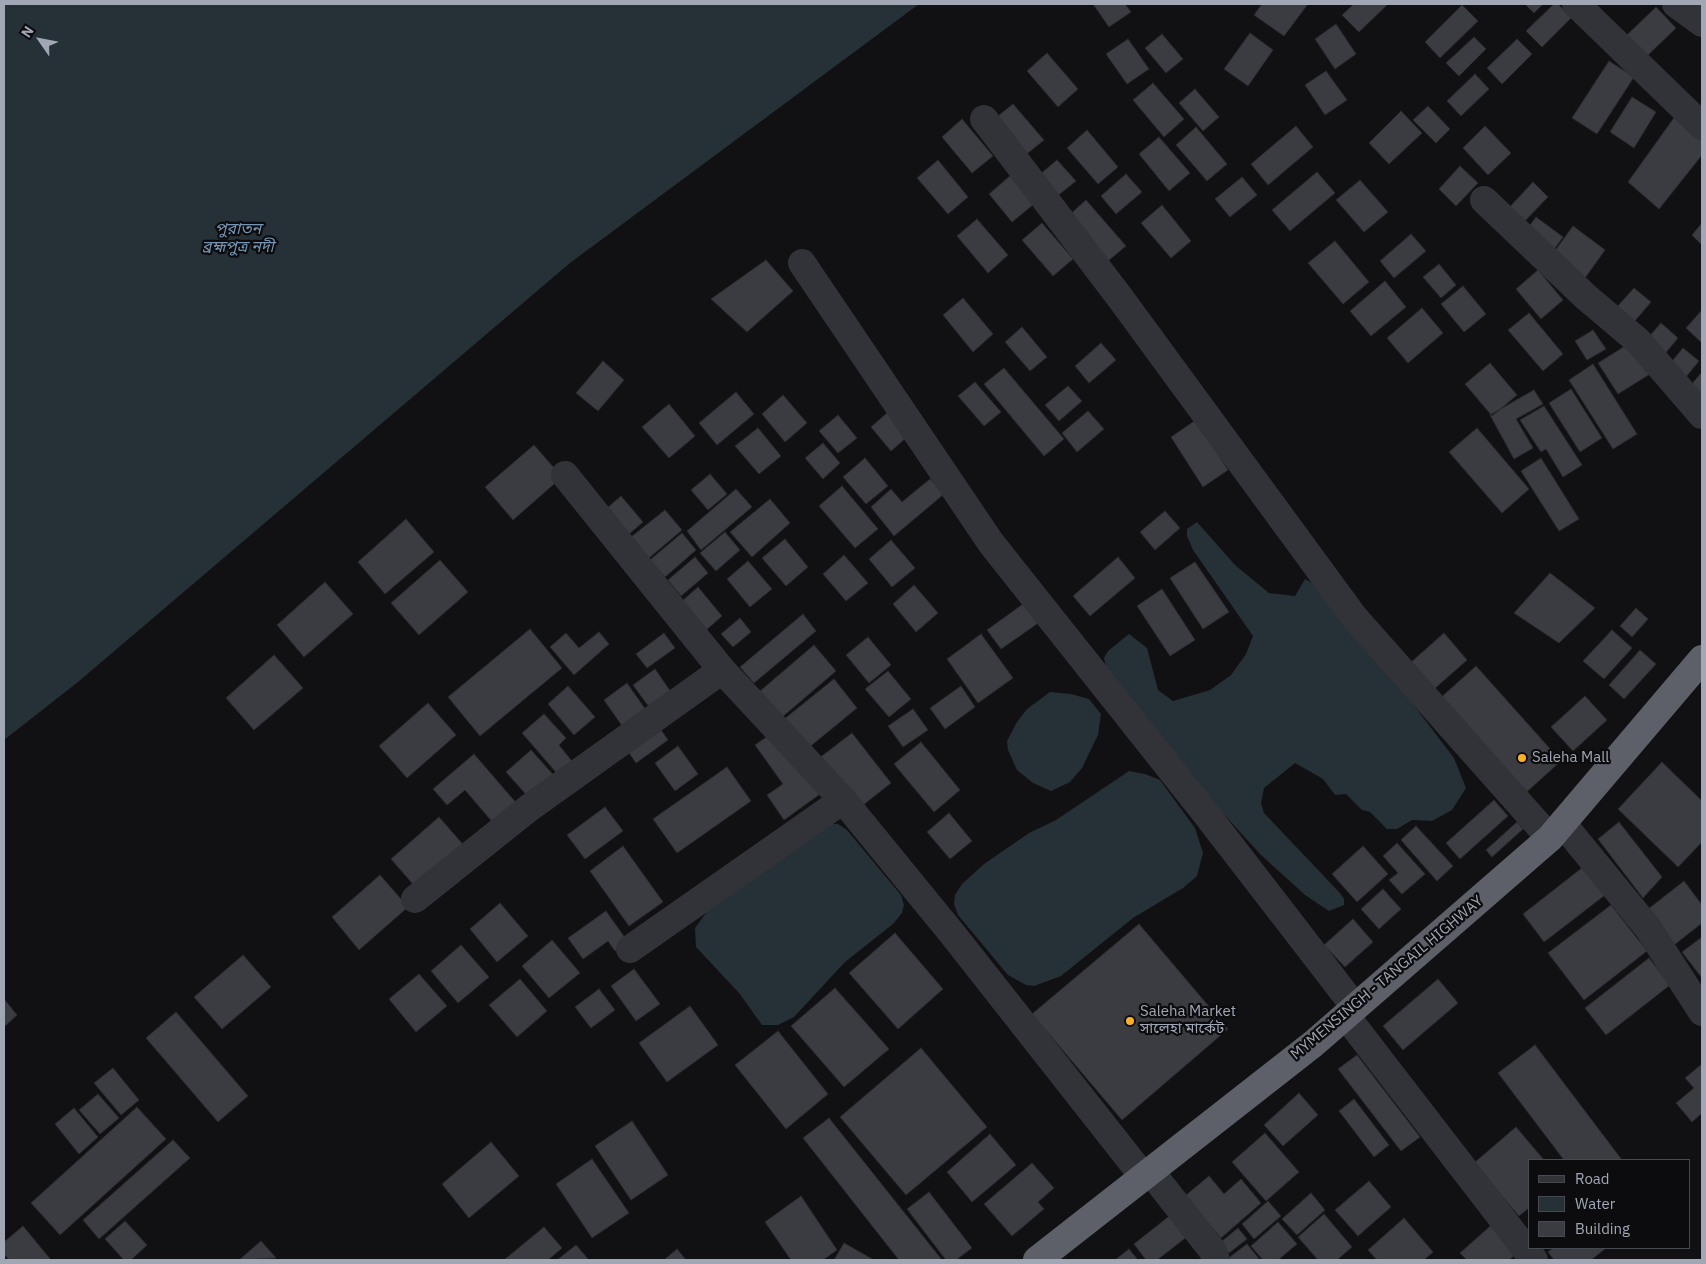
<!DOCTYPE html>
<meta charset="utf-8">
<style>
body{margin:0}
#map{position:relative;width:1706px;height:1264px;overflow:hidden;background:#111113;font-family:"IBM Plex Sans",sans-serif}
canvas{display:block}
.frame{position:absolute;inset:0;border:5px solid #a1a7b5;pointer-events:none}
.legend{position:absolute;left:1528px;top:1159px;width:162px;height:90px;box-sizing:border-box;background:#0c0c0e;border:1px solid #484a51;margin:0;padding:6px 9px;list-style:none;font-size:15px;color:#a1a7b5}
.legend li{display:flex;align-items:center;gap:10px;height:25px}
.legend b{width:25px;border:1px solid #484a51}
.north{position:absolute;left:15px;top:15px;width:50px;height:50px;-webkit-text-stroke:4px #0c0c0e;paint-order:stroke;rotate:303deg;font-size:14px;font-weight:700;line-height:20px;text-align:center;color:#a1a7b5}
.north::after{content:'';display:block;margin:auto;width:18px;height:22px;background:#a1a7b5;clip-path:polygon(50% 0,100% 100%,50% 72%,0 100%)}
</style>
<div id="map">
<canvas width="1706" height="1264"></canvas>
<div class="frame"></div>
<ul class="legend">
<li><b style="height:6px;background:#323338"></b>Road</li>
<li><b style="height:14px;background:#263037"></b>Water</li>
<li><b style="height:14px;background:#3a3c41"></b>Building</li>
</ul>
<div class="north">N</div>
</div>
<script>
const ctx = document.querySelector('canvas').getContext('2d');
ctx.lineJoin = 'round';
function fill(path, color) {
  ctx.fillStyle = color;
  ctx.fill(path, 'evenodd');
}
function shape(rows) {
  const path = new Path2D();
  for (const r of rows) {
    path.moveTo(r[0], r[1]);
    for (let i = 2; i < r.length; i += 2) path.lineTo(r[i], r[i + 1]);
  }
  return path;
}
function trace(path, color, width, dash) {
  ctx.strokeStyle = color;
  ctx.lineWidth = width;
  ctx.lineCap = dash ? 'butt' : 'round';
  ctx.setLineDash(dash || []);
  ctx.stroke(path);
}
function label(font, color, halo, rows, align = 'center') {
  ctx.font = font + ' "IBM Plex Sans","Noto Sans Bengali",sans-serif';
  ctx.lineWidth = 4.5;
  ctx.setLineDash([]);
  ctx.textBaseline = 'middle';
  ctx.strokeStyle = halo;
  ctx.fillStyle = color;
  for (const [text, x, y, turn = 0] of rows) {
    ctx.save();
    ctx.translate(x, y);
    ctx.rotate((+turn || 0) * Math.PI / 180);
    ctx.textAlign = isNaN(turn) ? turn : align;
    if (halo) ctx.strokeText(text, 0, 0);
    ctx.fillText(text, 0, 0);
    ctx.restore();
  }
}
const water = shape([
 [4,4,919,4,570,263,78,682,4,740],
 [1197,522,1235,565,1269,593,1295,596,1305,579,1314,584,1396,682,1454,758,1466,788,1452,810,1432,821,1412,820,1397,829,1387,829,1370,812,1362,810,1346,794,1335,795,1323,779,1295,763,1264,788,1261,803,1264,813,1340,893,1344,899,1344,905,1329,911,1305,895,1261,855,1209,798,1107,672,1104,658,1108,651,1129,634,1147,648,1158,690,1173,701,1210,690,1231,675,1246,654,1253,636,1193,550,1187,536,1187,529],
 [1050,692,1071,694,1089,699,1101,714,1098,735,1082,768,1070,782,1051,791,1033,783,1017,770,1008,750,1007,741,1017,722,1027,709],
 [1129,771,1145,774,1160,780,1195,828,1203,853,1197,876,1183,888,1133,918,1061,976,1034,986,1026,985,1008,975,958,915,954,904,955,895,962,884,984,864,1029,833,1056,820],
 [829,824,838,824,847,830,901,895,904,905,902,913,893,924,845,962,794,1017,778,1025,762,1025,739,993,696,947,695,928,709,909]
]);
const building = shape([
 [1093,4,1125,4,1131,12,1109,27,1093,4],
 [1262,4,1308,4,1284,36,1254,15,1262,4],
 [1354,4,1388,4,1359,32,1342,15,1354,4],
 [1525,4,1543,4,1534,13,1525,4],
 [1554,4,1558,4,1571,18,1542,47,1526,31,1554,4],
 [1462,5,1478,21,1440,58,1425,42,1462,5],
 [1656,7,1676,28,1646,57,1626,36,1656,7],
 [1336,24,1356,54,1335,69,1315,39,1336,24],
 [1250,33,1273,50,1248,86,1224,69,1250,33],
 [1162,34,1183,59,1166,73,1145,48,1162,34],
 [1474,37,1486,49,1459,76,1446,63,1474,37],
 [1128,39,1149,69,1127,84,1106,54,1128,39],
 [1517,39,1532,54,1502,84,1487,68,1517,39],
 [1047,53,1078,89,1058,107,1027,71,1047,53],
 [1609,61,1634,77,1597,134,1572,118,1609,61],
 [1326,71,1347,100,1325,115,1305,85,1326,71],
 [1475,74,1489,89,1461,116,1447,101,1475,74],
 [1153,83,1184,119,1164,137,1133,100,1153,83],
 [1195,89,1219,117,1203,131,1179,103,1195,89],
 [1632,97,1656,112,1634,148,1610,132,1632,97],
 [1013,104,1044,140,1023,157,992,121,1013,104],
 [1428,106,1450,129,1436,143,1413,120,1428,106],
 [1401,111,1422,133,1389,164,1369,143,1401,111],
 [1676,115,1702,136,1702,155,1659,209,1628,182,1676,115],
 [962,119,993,156,972,173,942,137,962,119],
 [1296,126,1313,147,1268,185,1251,164,1296,126],
 [1485,126,1511,153,1488,175,1463,148,1485,126],
 [1196,127,1227,164,1207,181,1176,145,1196,127],
 [1087,130,1118,167,1098,184,1067,148,1087,130],
 [1159,137,1190,173,1169,191,1139,154,1159,137],
 [938,160,968,197,948,214,917,178,938,160],
 [1057,160,1076,181,1056,197,1038,176,1057,160],
 [1460,166,1478,183,1456,206,1439,189,1460,166],
 [1317,172,1335,193,1290,231,1272,210,1317,172],
 [1126,174,1142,192,1116,214,1101,196,1126,174],
 [1011,175,1034,204,1012,222,989,194,1011,175],
 [1242,177,1257,195,1230,217,1215,199,1242,177],
 [1360,180,1388,212,1364,232,1336,200,1360,180],
 [1533,182,1548,197,1521,225,1506,211,1533,182],
 [1086,200,1126,246,1103,265,1065,219,1086,200],
 [1162,205,1191,241,1171,258,1141,223,1162,205],
 [1536,217,1563,237,1553,251,1525,232,1536,217],
 [977,219,1008,255,988,273,957,236,977,219],
 [1042,223,1073,259,1053,276,1022,240,1042,223],
 [1702,223,1702,245,1692,235,1702,223],
 [1573,226,1605,250,1585,278,1552,255,1573,226],
 [1411,234,1426,251,1394,278,1380,261,1411,234],
 [1335,241,1369,282,1343,304,1308,263,1335,241],
 [766,260,793,291,747,332,711,299,766,260],
 [1439,264,1456,285,1441,298,1423,277,1439,264],
 [1538,270,1563,300,1541,319,1516,289,1538,270],
 [1385,281,1406,307,1371,336,1350,311,1385,281],
 [1463,286,1486,314,1464,332,1441,304,1463,286],
 [1634,288,1651,302,1634,322,1617,307,1634,288],
 [963,298,993,334,973,352,943,315,963,298],
 [1422,308,1443,333,1408,363,1387,338,1422,308],
 [1702,310,1702,343,1686,328,1702,310],
 [1529,313,1563,354,1543,371,1508,330,1529,313],
 [1661,323,1678,338,1663,356,1646,340,1661,323],
 [1022,327,1047,357,1030,371,1005,342,1022,327],
 [1593,330,1606,349,1587,360,1575,341,1593,330],
 [1101,343,1116,360,1089,383,1075,366,1101,343],
 [1630,343,1650,374,1618,394,1598,363,1630,343],
 [1683,348,1699,361,1685,378,1668,366,1683,348],
 [603,361,624,380,598,411,576,393,603,361],
 [1490,363,1517,395,1492,416,1465,384,1490,363],
 [1593,364,1637,434,1613,449,1569,380,1593,364],
 [1004,368,1064,439,1044,456,984,384,1004,368],
 [1702,372,1702,397,1690,386,1702,372],
 [975,382,1001,412,984,426,958,396,975,382],
 [1068,386,1082,401,1059,421,1045,405,1068,386],
 [1571,389,1602,438,1580,452,1549,403,1571,389],
 [1534,390,1543,404,1516,419,1533,448,1514,459,1490,415,1534,390],
 [736,392,754,414,717,445,699,423,736,392],
 [783,395,807,423,785,442,762,414,783,395],
 [669,404,695,436,669,458,642,427,669,404],
 [1544,406,1582,465,1563,477,1546,449,1541,452,1520,420,1544,406],
 [1088,411,1104,429,1077,452,1062,433,1088,411],
 [887,413,907,437,891,451,871,427,887,413],
 [838,415,857,438,838,453,819,431,838,415],
 [1196,420,1228,470,1203,487,1171,437,1196,420],
 [758,428,781,456,759,474,735,446,758,428],
 [1477,428,1529,489,1502,513,1449,452,1477,428],
 [823,443,840,463,823,479,805,458,823,443],
 [534,445,562,477,513,520,485,487,534,445],
 [865,458,888,486,866,504,843,477,865,458],
 [1541,458,1579,519,1559,531,1521,471,1541,458],
 [710,474,727,494,708,510,691,490,710,474],
 [930,479,944,494,894,536,871,507,891,489,902,502,930,479],
 [842,486,878,529,855,548,819,506,842,486],
 [736,489,752,507,701,550,687,531,736,489],
 [621,496,643,522,628,535,606,509,621,496],
 [770,499,790,523,752,557,730,532,770,499],
 [665,510,682,530,649,558,631,537,665,510],
 [1165,511,1180,528,1155,550,1140,532,1165,511],
 [406,519,434,552,385,594,358,562,406,519],
 [725,532,740,550,716,571,700,553,725,532],
 [682,533,696,550,665,577,650,560,682,533],
 [785,539,808,567,786,586,762,558,785,539],
 [891,540,915,568,892,587,869,559,891,540],
 [844,555,868,583,846,601,823,574,844,555],
 [695,557,708,573,681,596,668,580,695,557],
 [1118,557,1135,578,1090,616,1073,596,1118,557],
 [440,560,468,592,419,635,391,603,440,560],
 [748,561,772,589,750,607,727,579,748,561],
 [1195,562,1229,612,1203,629,1170,578,1195,562],
 [1550,573,1595,608,1559,643,1514,613,1550,573],
 [325,582,353,614,304,657,277,625,325,582],
 [914,585,938,613,916,632,893,604,914,585],
 [698,587,722,616,705,631,681,602,698,587],
 [1162,589,1195,640,1170,656,1137,606,1162,589],
 [1030,599,1044,619,1001,649,987,630,1030,599],
 [1636,608,1648,619,1632,637,1620,626,1636,608],
 [803,614,816,631,754,683,740,667,803,614],
 [740,618,751,632,733,647,721,634,740,618],
 [530,629,562,668,480,736,448,697,530,629],
 [1612,630,1632,648,1604,679,1583,661,1612,630],
 [599,632,609,644,574,675,550,647,566,633,579,648,599,632],
 [664,633,675,648,647,668,636,654,664,633],
 [1444,633,1467,660,1433,690,1409,664,1444,633],
 [981,634,1013,678,978,703,947,659,981,634],
 [868,637,891,665,869,683,846,655,868,637],
 [814,645,836,671,781,718,759,692,814,645],
 [1640,650,1656,664,1624,699,1609,685,1640,650],
 [274,655,303,688,254,730,226,698,274,655],
 [1476,666,1561,761,1521,797,1436,702,1476,666],
 [655,669,673,695,652,711,633,685,655,669],
 [888,671,911,699,889,717,865,689,888,671],
 [834,679,857,708,807,749,783,720,834,679],
 [627,683,648,713,625,730,604,700,627,683],
 [568,686,595,717,574,735,548,704,568,686],
 [961,686,975,707,945,729,930,708,961,686],
 [1585,696,1607,720,1573,751,1551,727,1585,696],
 [428,703,456,735,407,778,379,746,428,703],
 [913,709,928,730,903,747,888,726,913,709],
 [544,714,566,738,559,745,575,765,561,778,522,733,544,714],
 [657,724,668,740,636,763,625,747,657,724],
 [775,731,820,794,784,820,767,795,783,784,755,745,775,731],
 [852,733,891,783,858,809,818,759,852,733],
 [921,742,960,790,934,812,894,764,921,742],
 [678,746,698,774,675,791,655,763,678,746],
 [531,750,557,779,532,801,506,772,531,750],
 [474,754,518,805,495,825,465,790,447,805,433,789,474,754],
 [1662,762,1702,801,1702,842,1678,867,1618,809,1662,762],
 [727,767,751,801,677,853,653,819,727,767],
 [1494,800,1508,816,1460,859,1446,843,1494,800],
 [605,807,623,831,585,859,567,835,605,807],
 [949,813,972,841,950,859,927,832,949,813],
 [439,817,467,849,419,891,391,859,439,817],
 [1517,822,1523,829,1492,857,1486,850,1517,822],
 [1619,822,1662,877,1643,898,1598,839,1619,822],
 [1416,826,1453,866,1437,881,1401,840,1416,826],
 [1397,843,1425,874,1402,894,1389,880,1398,873,1383,856,1397,843],
 [623,846,663,902,629,926,590,871,623,846],
 [1363,846,1388,874,1357,902,1332,874,1363,846],
 [1587,864,1609,892,1544,942,1523,914,1587,864],
 [380,875,408,907,359,950,332,917,380,875],
 [1684,881,1702,905,1702,923,1674,945,1647,910,1684,881],
 [1383,889,1401,909,1379,929,1361,909,1383,889],
 [500,903,528,936,497,962,470,929,500,903],
 [1611,905,1647,951,1584,1000,1548,953,1611,905],
 [606,911,628,942,615,951,608,941,583,959,568,938,606,911],
 [1353,919,1373,942,1345,967,1324,945,1353,919],
 [1139,924,1228,1029,1122,1120,1032,1014,1139,924],
 [895,933,943,989,898,1029,849,973,895,933],
 [1702,937,1702,978,1682,952,1702,937],
 [552,940,580,973,549,998,522,966,552,940],
 [461,945,489,977,458,1003,431,971,461,945],
 [243,955,271,987,222,1029,194,997,243,955],
 [1649,958,1670,985,1606,1035,1585,1008,1649,958],
 [634,969,660,1004,636,1021,611,986,634,969],
 [419,974,447,1006,416,1032,389,999,419,974],
 [520,979,547,1011,517,1037,489,1005,520,979],
 [1438,979,1458,1003,1403,1050,1383,1026,1438,979],
 [835,988,889,1049,844,1087,791,1026,835,988],
 [599,989,615,1010,591,1028,575,1007,599,989],
 [4,999,17,1015,4,1027,4,999],
 [690,1006,718,1045,667,1082,639,1043,690,1006],
 [176,1012,248,1096,218,1122,146,1038,176,1012],
 [778,1031,828,1094,786,1129,735,1065,778,1031],
 [1535,1045,1622,1160,1564,1160,1498,1073,1535,1045],
 [921,1048,987,1127,906,1195,840,1117,921,1048],
 [1357,1055,1420,1137,1401,1151,1338,1069,1357,1055],
 [1702,1064,1702,1113,1692,1122,1676,1103,1694,1088,1685,1078,1702,1064],
 [113,1068,139,1100,121,1115,94,1083,113,1068],
 [1299,1093,1318,1115,1283,1146,1264,1125,1299,1093],
 [98,1094,119,1118,100,1134,79,1110,98,1094],
 [1354,1099,1389,1145,1374,1157,1339,1111,1354,1099],
 [137,1107,166,1139,60,1235,31,1203,137,1107],
 [74,1108,98,1137,79,1154,55,1124,74,1108],
 [829,1118,942,1260,899,1260,803,1138,829,1118],
 [632,1121,668,1175,631,1200,595,1146,632,1121],
 [1516,1127,1544,1160,1530,1160,1530,1207,1519,1216,1474,1163,1516,1127],
 [1265,1133,1299,1172,1266,1201,1232,1162,1265,1133],
 [990,1134,1016,1165,972,1202,947,1172,990,1134],
 [173,1140,190,1158,99,1239,83,1220,173,1140],
 [491,1142,519,1176,469,1218,442,1184,491,1142],
 [592,1159,629,1213,592,1238,556,1184,592,1159],
 [1032,1163,1054,1188,1038,1202,1044,1209,1012,1236,984,1204,1032,1163],
 [1209,1176,1224,1194,1241,1179,1261,1203,1221,1238,1185,1196,1209,1176],
 [1369,1181,1391,1207,1358,1236,1335,1210,1369,1181],
 [929,1192,972,1248,956,1260,946,1260,907,1209,929,1192],
 [1311,1193,1325,1210,1297,1235,1282,1219,1311,1193],
 [801,1196,837,1250,823,1260,791,1260,765,1222,801,1196],
 [1268,1201,1281,1216,1254,1239,1242,1224,1268,1201],
 [1177,1210,1193,1232,1157,1260,1146,1260,1134,1244,1177,1210],
 [1324,1214,1352,1247,1337,1260,1318,1260,1298,1237,1324,1214],
 [1404,1218,1433,1252,1424,1260,1377,1260,1368,1250,1404,1218],
 [125,1221,147,1245,131,1260,124,1260,105,1239,125,1221],
 [1496,1221,1521,1250,1509,1260,1467,1260,1460,1253,1496,1221],
 [1278,1222,1297,1244,1278,1260,1263,1260,1251,1246,1278,1222],
 [23,1226,51,1260,9,1260,4,1254,4,1242,23,1226],
 [544,1227,562,1248,548,1260,504,1260,544,1227],
 [1238,1228,1247,1239,1229,1253,1221,1242,1238,1228],
 [261,1241,276,1258,239,1260,261,1241],
 [844,1243,874,1260,834,1260,844,1243],
 [1247,1244,1260,1260,1226,1260,1247,1244],
 [576,1245,589,1260,557,1260,576,1245],
 [1553,1248,1606,1248,1591,1260,1554,1260,1548,1252,1553,1248],
 [677,1249,686,1260,664,1260,677,1249],
 [1129,1249,1138,1260,1115,1260,1129,1249]
]);
const minor = shape([
 [1576,4,1702,126],
 [1676,4,1702,23],
 [984,119,1121,299,1354,617,1550,838],
 [1484,200,1586,297,1638,341,1702,415],
 [802,263,991,543,1203,810,1355,1007],
 [565,475,722,670,843,800,954,936,1143,1176],
 [1563,824,1648,928,1702,1012],
 [415,899,529,808,722,670],
 [630,949,843,800],
 [1346,1016,1534,1260],
 [1150,1171,1213,1251,1216,1260]
]);
const highway = shape([
 [1037,1260,1313,1044,1550,838,1702,659]
]);
const markers = [
 [1522,758,5,"#ffb21c"],
 [1130,1021,5,"#ffb21c"]
];
const poiNames = [
 ["Saleha Mall",1532,758],
 ["Saleha Market",1140,1012],
 ["সালেহা মার্কেট",1140,1029]
];
const streetNames = [
 ["MYMENSINGH - TANGAIL HIGHWAY",1387,978,-40]
];
const waterNames = [
 ["পুরাতন",238,229],
 ["ব্রহ্মপুত্র নদী",238,247]
];
fill(water, '#263037');
fill(building, '#3a3c41');
trace(building, '#2b2b2f', 1);
trace(minor, '#323338', 28);
trace(highway, '#5d6069', 28);
for (const [x, y, r, color] of markers) {
  const dot = new Path2D();
  dot.arc(x, y, r, 0, 2 * Math.PI);
  ctx.fillStyle = color;
  ctx.fill(dot);
  trace(dot, '#0c0c0e', 2);
}
label('15px', '#a1a7b5', '#0c0c0e', poiNames, 'left');
label('15px', '#a1a7b5', '#0c0c0e', streetNames);
label('italic 16px', '#7496b4', '#0c0c0e', waterNames);
</script>
